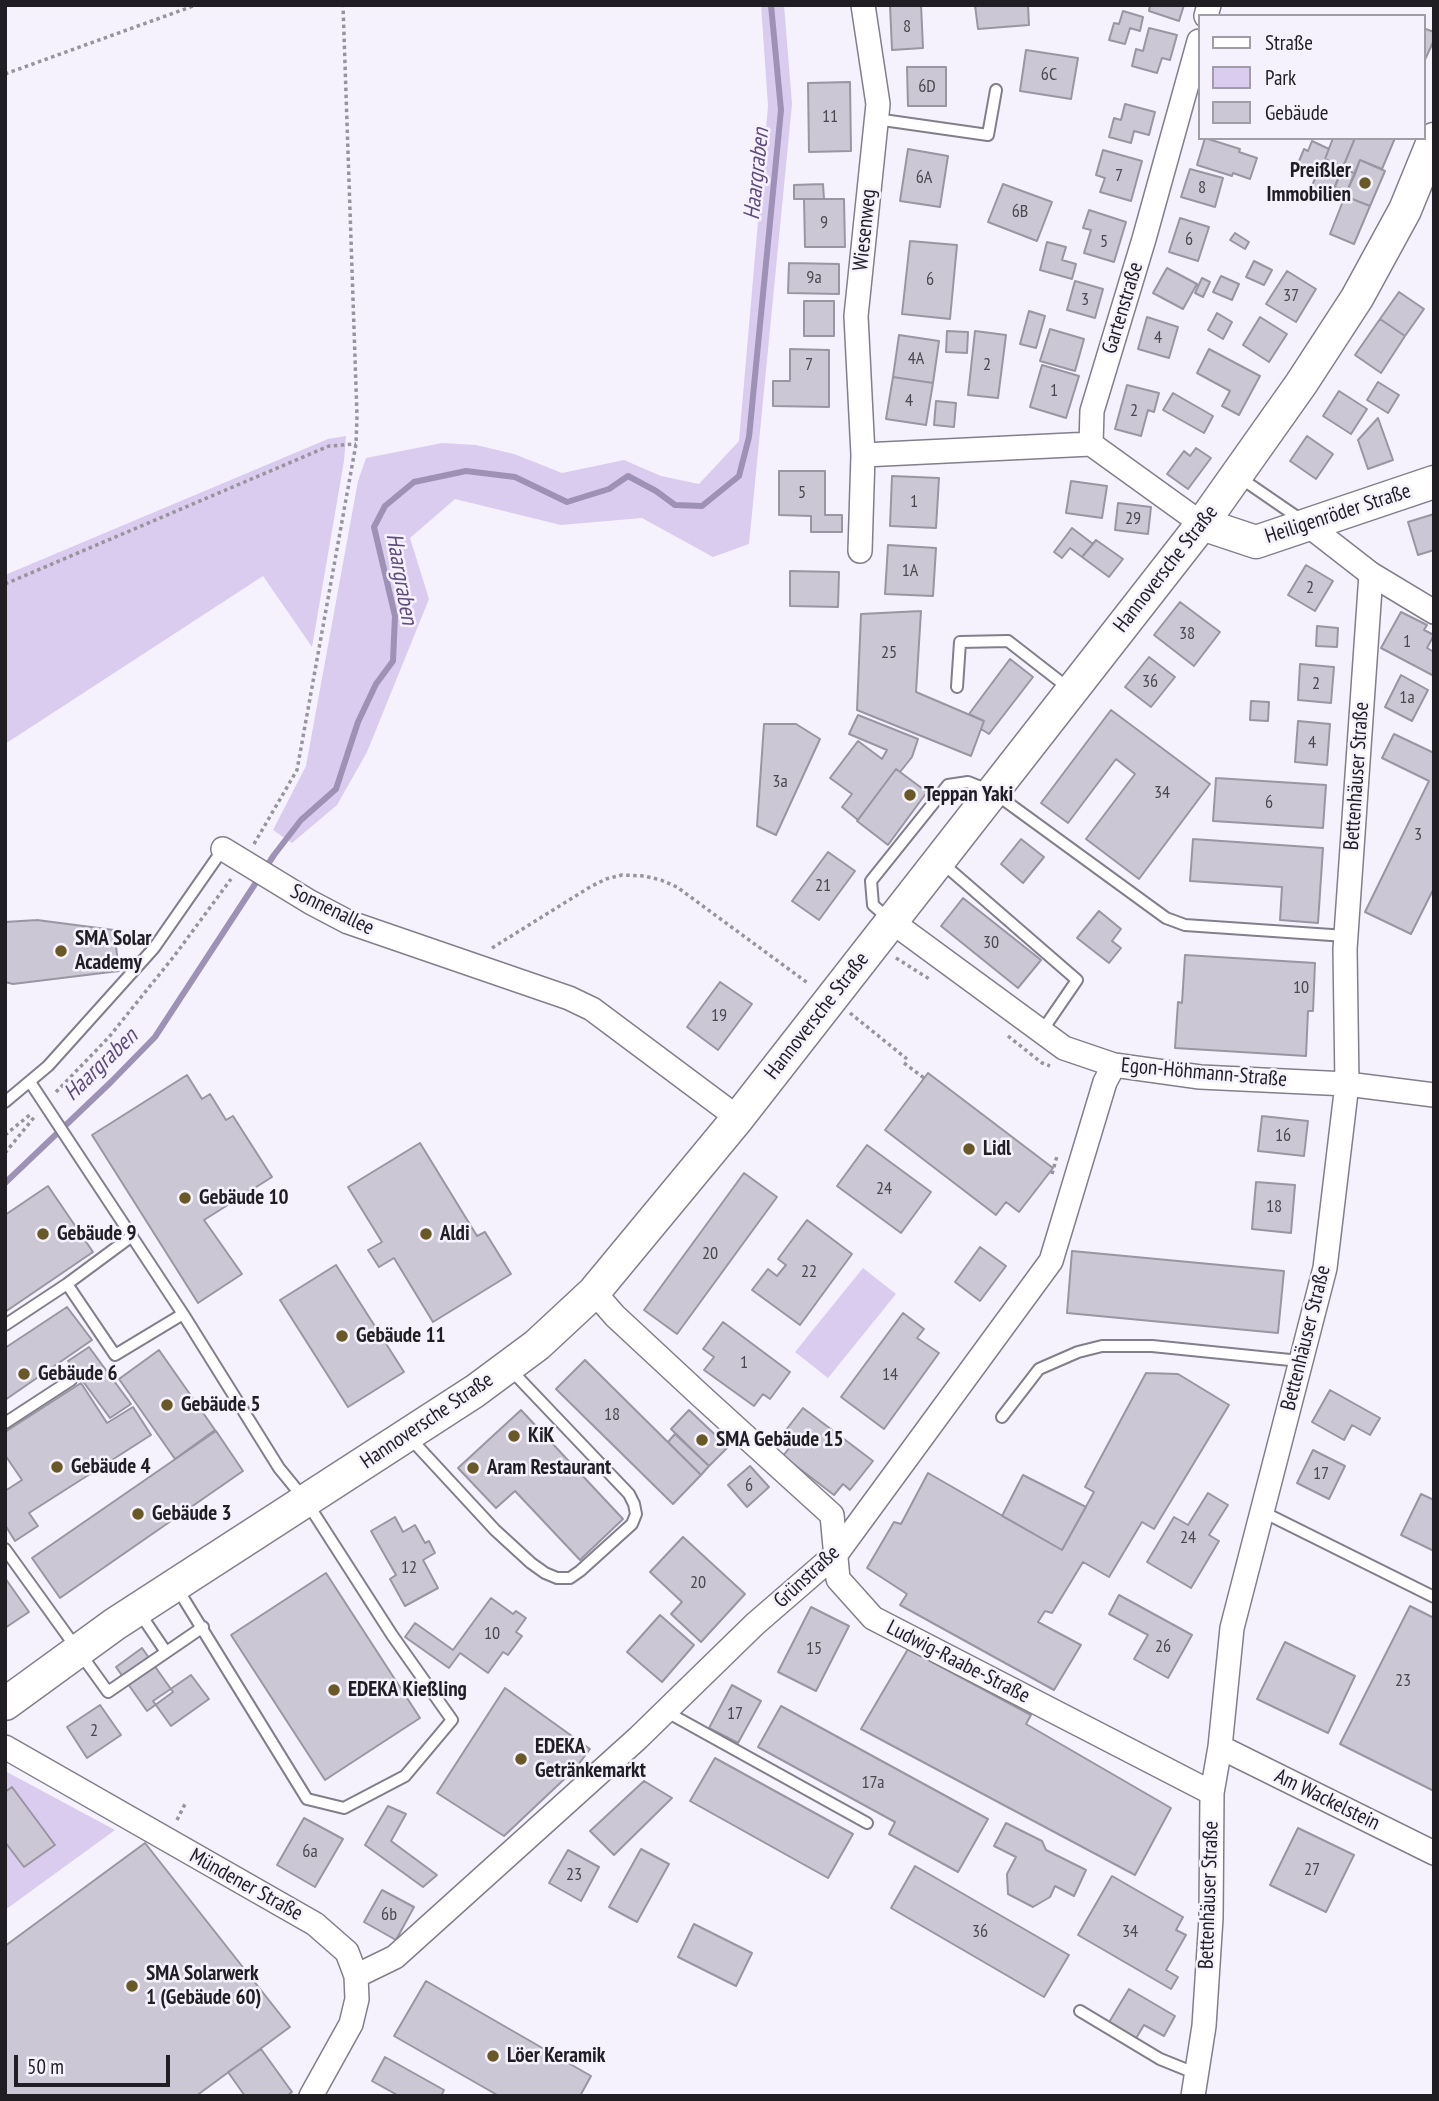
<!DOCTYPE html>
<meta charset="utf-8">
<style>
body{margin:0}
#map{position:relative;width:1439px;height:2101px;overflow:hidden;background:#f5f2fd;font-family:"PT Sans Narrow",sans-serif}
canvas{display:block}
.frame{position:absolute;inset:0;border:7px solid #201e23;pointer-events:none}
.legend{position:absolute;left:1198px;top:14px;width:228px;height:126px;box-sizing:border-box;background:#f5f2fd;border:2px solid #a09da6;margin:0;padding:9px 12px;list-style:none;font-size:21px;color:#201e23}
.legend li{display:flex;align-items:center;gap:14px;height:35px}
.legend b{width:35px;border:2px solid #a09da6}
.scale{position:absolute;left:14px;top:2055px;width:156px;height:32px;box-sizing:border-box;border:4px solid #201e23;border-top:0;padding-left:9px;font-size:21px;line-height:24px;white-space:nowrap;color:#201e23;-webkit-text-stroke:5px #f5f2fd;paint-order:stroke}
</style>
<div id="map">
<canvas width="1439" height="2101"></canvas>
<div class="frame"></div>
<ul class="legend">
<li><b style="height:9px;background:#fff"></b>Straße</li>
<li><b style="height:19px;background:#d9ccef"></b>Park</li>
<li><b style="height:19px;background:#cbc7d4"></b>Gebäude</li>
</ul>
<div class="scale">50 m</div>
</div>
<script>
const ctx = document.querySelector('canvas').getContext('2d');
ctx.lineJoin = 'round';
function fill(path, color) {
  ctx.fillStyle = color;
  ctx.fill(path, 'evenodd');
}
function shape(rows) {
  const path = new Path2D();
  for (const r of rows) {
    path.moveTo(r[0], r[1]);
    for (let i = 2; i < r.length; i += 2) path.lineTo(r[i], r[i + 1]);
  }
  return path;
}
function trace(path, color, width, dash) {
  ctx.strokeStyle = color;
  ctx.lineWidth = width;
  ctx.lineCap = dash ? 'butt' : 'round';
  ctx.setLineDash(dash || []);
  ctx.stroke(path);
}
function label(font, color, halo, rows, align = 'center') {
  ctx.font = font + ' "PT Sans Narrow",sans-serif';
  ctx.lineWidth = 5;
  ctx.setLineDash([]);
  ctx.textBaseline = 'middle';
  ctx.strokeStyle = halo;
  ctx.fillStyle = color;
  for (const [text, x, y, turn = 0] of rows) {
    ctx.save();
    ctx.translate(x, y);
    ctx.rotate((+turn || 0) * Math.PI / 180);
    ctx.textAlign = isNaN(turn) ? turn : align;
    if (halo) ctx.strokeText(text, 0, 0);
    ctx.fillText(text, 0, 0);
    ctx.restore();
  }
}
const green = shape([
 [761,5,784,5,792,104,749,544,713,557,642,518,561,525,455,499,410,538,429,599,367,752,337,805,292,843,273,830,306,766,358,481,366,458,442,443,476,445,514,454,562,473,624,460,661,476,699,484,739,441,768,106],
 [346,436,344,461,312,647,263,576,5,744,5,575,328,439],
 [863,1268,896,1294,828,1378,795,1352],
 [5,1771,115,1830,5,1910]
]);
const stream = shape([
 [5,1183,111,1082,155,1037,274,855,301,820,336,789,358,722,376,684,393,661,395,616,374,527,385,506,414,482,466,471,515,477,567,502,609,489,628,476,656,491,675,505,702,506,739,476,749,437,781,110,771,5]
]);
const building = shape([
 [890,5,921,5,923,48,892,50,890,5],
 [975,5,1028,5,1029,25,978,29,975,5],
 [1150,5,1184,5,1179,21,1149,11,1150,5],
 [1123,11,1143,17,1140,31,1130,28,1125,44,1109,40,1114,23,1119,24,1123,11],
 [1149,28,1177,35,1170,60,1162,58,1157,73,1132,66,1136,49,1143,51,1149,28],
 [1423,28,1434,32,1434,40,1423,64,1423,28],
 [1026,50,1078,58,1071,99,1020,91,1026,50],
 [907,67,946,67,946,106,908,106,907,67],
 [850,82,851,151,809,152,808,83,850,82],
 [1125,104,1155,112,1149,135,1134,131,1131,143,1109,137,1114,118,1121,120,1125,104],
 [1205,138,1240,149,1239,152,1257,158,1250,179,1233,173,1232,176,1197,165,1205,138],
 [1333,138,1355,138,1343,167,1325,159,1333,138],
 [1355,138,1395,138,1382,169,1360,160,1355,174,1343,167,1355,138],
 [1312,141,1329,149,1325,159,1343,167,1331,196,1311,188,1317,174,1297,166,1304,149,1308,151,1312,141],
 [908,149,948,156,940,207,900,201,908,149],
 [1103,150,1142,161,1131,201,1100,192,1105,178,1096,175,1103,150],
 [1360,160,1385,171,1370,206,1345,196,1360,160],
 [1343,167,1355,174,1347,191,1335,187,1343,167],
 [1190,169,1223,178,1215,207,1181,197,1190,169],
 [823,184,824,199,794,199,794,185,823,184],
 [1003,184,1052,202,1037,241,988,222,1003,184],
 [1345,196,1370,206,1354,244,1330,234,1345,196],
 [804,199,844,199,845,247,805,247,804,199],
 [1089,210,1126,222,1114,262,1084,253,1091,230,1083,228,1089,210],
 [1180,218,1209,227,1198,261,1169,252,1180,218],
 [1235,233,1249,242,1245,249,1230,240,1235,233],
 [910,241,957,245,950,319,902,314,910,241],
 [1047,242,1066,247,1062,260,1076,264,1072,279,1040,270,1047,242],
 [1254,261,1272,270,1264,285,1246,277,1254,261],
 [789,263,839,264,839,294,788,293,789,263],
 [1167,268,1197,284,1183,309,1153,293,1167,268],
 [1287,271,1316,289,1296,322,1266,304,1287,271],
 [1221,276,1239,284,1232,300,1213,292,1221,276],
 [1202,278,1210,282,1203,297,1195,293,1202,278],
 [1075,281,1103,289,1095,318,1067,310,1075,281],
 [1399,292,1424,309,1405,336,1380,319,1399,292],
 [804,301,834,301,834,336,804,336,804,301],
 [1029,311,1045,316,1036,348,1020,344,1029,311],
 [1217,313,1232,322,1223,339,1208,330,1217,313],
 [1147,317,1178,327,1169,358,1138,349,1147,317],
 [1260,317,1287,334,1269,362,1243,345,1260,317],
 [1380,319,1405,336,1381,373,1355,355,1380,319],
 [1050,329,1084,339,1075,371,1040,361,1050,329],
 [947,331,968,332,967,353,946,352,947,331],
 [975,331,1006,335,998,398,968,395,975,331],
 [899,335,939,341,933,383,893,377,899,335],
 [790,349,829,350,829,407,773,406,773,381,790,381,790,349],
 [1209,349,1260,376,1239,415,1222,406,1230,391,1197,373,1209,349],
 [1042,365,1079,376,1066,418,1030,407,1042,365],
 [893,377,933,383,926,425,886,419,893,377],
 [1378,382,1399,395,1388,413,1367,400,1378,382],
 [1127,385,1159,393,1154,412,1148,410,1141,436,1115,429,1127,385],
 [1339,391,1367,409,1351,434,1323,416,1339,391],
 [1173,393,1213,416,1204,433,1163,410,1173,393],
 [936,401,956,403,954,427,934,425,936,401],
 [1378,418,1393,460,1368,469,1358,440,1378,418],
 [1307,436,1333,454,1316,479,1290,461,1307,436],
 [1196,448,1211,458,1188,489,1167,474,1184,451,1190,456,1196,448],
 [779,471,825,471,825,515,842,515,842,532,811,532,811,516,779,515,779,471],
 [892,476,939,478,936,528,890,526,892,476],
 [1071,481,1107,486,1102,518,1066,513,1071,481],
 [1118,503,1151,507,1148,534,1115,530,1118,503],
 [1434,514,1434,550,1418,555,1408,522,1434,514],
 [1072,528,1093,544,1082,557,1070,548,1062,558,1054,552,1072,528],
 [1096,540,1123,559,1109,577,1082,557,1096,540],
 [888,545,936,548,933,596,885,594,888,545],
 [1306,565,1333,581,1315,611,1288,595,1306,565],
 [790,571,839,572,838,607,790,606,790,571],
 [1180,602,1220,632,1194,666,1154,635,1180,602],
 [921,611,916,692,984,721,971,756,857,710,861,614,921,611],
 [1401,612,1427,625,1424,630,1434,635,1427,648,1434,652,1434,676,1381,648,1401,612],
 [1317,626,1338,628,1337,647,1316,646,1317,626],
 [1149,657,1175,677,1151,707,1125,687,1149,657],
 [1010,659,1033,677,989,734,981,729,984,721,969,714,1010,659],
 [1300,664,1334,667,1331,703,1298,700,1300,664],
 [1401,675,1428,690,1412,721,1385,707,1401,675],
 [1251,701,1269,702,1268,721,1250,720,1251,701],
 [1111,710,1210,784,1139,879,1086,839,1135,774,1116,759,1068,823,1041,803,1111,710],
 [858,715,918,739,912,757,900,772,896,769,858,820,842,807,852,794,830,778,858,741,882,759,887,750,849,734,858,715],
 [1298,721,1330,724,1327,765,1295,762,1298,721],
 [764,724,796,724,820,739,776,835,757,826,764,724],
 [1394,734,1434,753,1434,888,1411,934,1365,912,1429,781,1382,758,1394,734],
 [896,769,927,792,888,845,857,821,896,769],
 [1216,778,1326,785,1323,828,1213,821,1216,778],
 [1021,839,1044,857,1023,883,1001,864,1021,839],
 [1193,839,1323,848,1318,923,1280,920,1282,887,1190,881,1193,839],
 [828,852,855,871,819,920,792,901,828,852],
 [963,898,1041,960,1018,988,941,926,963,898],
 [1099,911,1121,929,1112,941,1121,948,1109,963,1077,938,1099,911],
 [37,920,114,930,119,971,13,984,5,982,5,922,37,920],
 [1185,955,1315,963,1313,1011,1308,1011,1306,1056,1175,1048,1178,1002,1182,1003,1185,955],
 [720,982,752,1004,718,1050,687,1027,720,982],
 [928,1073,1053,1168,1019,1212,1006,1202,996,1215,885,1130,928,1073],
 [187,1075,202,1099,210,1094,226,1120,233,1116,272,1177,204,1220,242,1274,198,1303,92,1135,187,1075],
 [1262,1116,1308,1121,1304,1156,1258,1151,1262,1116],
 [420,1143,477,1236,485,1232,511,1274,433,1322,394,1258,379,1267,368,1250,382,1242,348,1187,420,1143],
 [867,1145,931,1192,901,1233,837,1186,867,1145],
 [744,1173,777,1197,677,1334,644,1310,744,1173],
 [1256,1182,1295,1185,1291,1233,1252,1229,1256,1182],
 [48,1186,93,1252,5,1312,5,1215,48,1186],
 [807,1220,852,1254,800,1325,752,1290,768,1269,777,1276,786,1265,778,1259,807,1220],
 [980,1247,1006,1266,980,1301,955,1282,980,1247],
 [1072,1251,1284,1271,1278,1333,1067,1313,1072,1251],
 [336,1265,404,1372,348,1407,280,1300,336,1265],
 [67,1307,92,1340,5,1400,5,1348,67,1307],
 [903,1313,924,1329,917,1338,939,1353,884,1429,841,1397,903,1313],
 [723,1322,790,1372,770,1399,763,1394,754,1406,704,1370,714,1357,703,1349,723,1322],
 [89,1347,131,1404,110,1418,68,1361,89,1347],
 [159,1350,215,1430,175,1459,119,1379,159,1350],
 [585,1360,701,1475,673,1504,556,1389,585,1360],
 [1146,1373,1178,1374,1229,1405,1154,1529,1142,1522,1109,1577,1083,1562,1052,1613,1045,1611,1038,1622,1081,1645,1054,1690,900,1605,907,1594,867,1568,894,1522,901,1524,928,1473,1062,1550,1094,1492,1085,1487,1146,1373],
 [81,1383,107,1423,133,1407,151,1435,29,1513,38,1526,15,1541,5,1525,5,1491,22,1480,5,1455,5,1432,81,1383],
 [1330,1390,1380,1418,1370,1435,1352,1425,1344,1440,1312,1422,1330,1390],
 [803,1408,873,1461,850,1490,843,1484,834,1495,783,1456,790,1447,779,1439,803,1408],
 [521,1410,623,1519,580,1560,515,1491,496,1508,458,1468,521,1410],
 [689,1410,728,1447,709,1466,671,1429,689,1410],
 [216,1431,243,1471,60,1598,32,1558,216,1431],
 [675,1434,709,1466,701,1475,668,1442,675,1434],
 [1313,1450,1345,1466,1329,1499,1297,1483,1313,1450],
 [750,1466,769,1487,747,1507,728,1485,750,1466],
 [1023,1475,1086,1507,1062,1550,1002,1516,1023,1475],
 [1208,1493,1228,1505,1209,1535,1219,1541,1191,1588,1147,1562,1174,1517,1188,1525,1208,1493],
 [1421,1494,1434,1500,1434,1551,1401,1535,1421,1494],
 [395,1517,403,1532,415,1525,425,1543,429,1541,435,1553,423,1560,438,1588,405,1606,390,1579,396,1575,371,1531,395,1517],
 [683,1537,745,1594,701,1642,671,1614,682,1602,650,1572,683,1537],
 [326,1573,420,1718,325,1780,231,1635,326,1573],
 [5,1578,29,1612,5,1628,5,1578],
 [1119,1595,1192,1635,1168,1678,1134,1659,1148,1635,1109,1614,1119,1595],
 [491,1598,513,1614,516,1611,526,1618,516,1632,522,1636,508,1655,503,1652,488,1673,460,1653,449,1668,405,1637,415,1623,453,1650,491,1598],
 [1410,1606,1434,1618,1434,1791,1340,1744,1410,1606],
 [811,1607,849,1626,816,1691,778,1672,811,1607],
 [660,1615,694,1645,662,1682,627,1652,660,1615],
 [1285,1642,1355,1676,1328,1733,1257,1699,1285,1642],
 [142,1648,173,1692,147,1711,116,1667,142,1648],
 [908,1649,1031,1715,1026,1724,1171,1808,1135,1875,861,1729,908,1649],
 [191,1675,209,1699,171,1726,153,1701,191,1675],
 [732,1685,761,1701,738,1743,709,1728,732,1685],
 [505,1688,590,1749,575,1769,504,1836,437,1793,505,1688],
 [100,1705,121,1735,87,1758,67,1727,100,1705],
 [781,1706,988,1819,958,1872,889,1834,895,1822,758,1747,781,1706],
 [715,1758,853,1834,828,1878,690,1801,715,1758],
 [644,1781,672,1798,614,1855,590,1831,644,1781],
 [12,1787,55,1845,24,1867,5,1842,5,1792,12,1787],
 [388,1806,406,1814,391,1841,437,1875,423,1887,365,1845,388,1806],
 [304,1818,343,1839,315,1887,277,1865,304,1818],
 [1006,1823,1042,1841,1046,1850,1086,1870,1074,1896,1055,1886,1050,1897,1033,1907,1008,1894,1007,1874,1016,1857,994,1846,1006,1823],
 [1298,1828,1354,1855,1326,1912,1270,1885,1298,1828],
 [145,1843,290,2027,196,2096,5,2096,5,1946,145,1843],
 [641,1849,669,1864,637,1922,609,1907,641,1849],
 [568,1850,599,1867,581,1901,549,1883,568,1850],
 [915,1866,1069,1955,1044,1997,891,1908,915,1866],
 [1112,1876,1183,1917,1176,1930,1186,1935,1166,1970,1178,1977,1171,1989,1078,1935,1112,1876],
 [382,1890,414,1907,396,1940,364,1922,382,1890],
 [694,1924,752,1953,736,1986,678,1957,694,1924],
 [426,1981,591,2076,580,2096,499,2096,394,2036,426,1981],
 [1129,1989,1175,2016,1164,2036,1144,2025,1135,2040,1108,2024,1129,1989],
 [261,2049,292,2092,287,2096,245,2096,228,2072,261,2049],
 [385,2057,444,2090,441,2096,399,2096,372,2081,385,2057]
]);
const path = shape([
 [5,74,196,5],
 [5,584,329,446,356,444],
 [254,844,297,770,356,444,357,416,343,5],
 [492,948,590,887,606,879,622,875,644,876,661,880,677,887,809,984],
 [896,958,931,980],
 [850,1013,907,1059],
 [1008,1036,1042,1063,1050,1066],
 [904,1063,924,1078],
 [56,1092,109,1037,175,955,231,879],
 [5,1135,32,1113],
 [5,1153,36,1115],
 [1052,1174,1057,1156],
 [177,1820,186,1802]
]);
const lane = shape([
 [876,119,988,135,996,90],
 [1239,477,1303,521],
 [957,687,960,642,1008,641,1071,690],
 [941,862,1077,980,1042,1031],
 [889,919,873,905,871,881,948,785,968,782,993,792,1166,918,1185,925,1346,936],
 [30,1082,183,1314,279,1468,306,1501,392,1635,452,1720,405,1776,344,1808,307,1799,177,1588],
 [5,1102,48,1066,154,948,223,849],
 [67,1284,115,1355,183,1314],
 [5,1325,67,1284,132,1236],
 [1002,1417,1039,1369,1078,1352,1102,1346,1152,1346,1300,1361],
 [5,1423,71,1380],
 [409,1437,495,1530,531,1563,545,1573,557,1578,570,1578,580,1571,632,1524,636,1514,634,1504,629,1494,510,1369],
 [1261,1511,1434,1597],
 [5,1549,108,1692,203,1627],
 [139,1612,166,1652],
 [665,1711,867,1823],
 [1080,2011,1160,2059,1197,2074]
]);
const street = shape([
 [1206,16,1209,5],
 [1199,41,1144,239,1092,411,1091,444,1202,524],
 [863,455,1091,444],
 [1308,525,1371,574,1434,612],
 [860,551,863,455,856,316,878,104,863,5],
 [223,849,310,902,348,922,569,998,592,1009,738,1118],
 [891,921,1064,1048,1114,1065,1200,1077,1347,1084,1434,1095],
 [594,1292,615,1316,700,1395,832,1515,838,1579,873,1618,1212,1793],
 [5,1747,315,1924,347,1952,356,1976,357,1999,351,2024,311,2096],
 [1220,1747,1434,1853],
 [356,1976,395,1957,638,1738,755,1624,837,1553,1051,1261,1105,1082,1114,1065],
 [1193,2096,1204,2026,1211,1918,1212,1793,1220,1747,1232,1628,1325,1268,1347,1084,1345,949,1371,574]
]);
const secondary = shape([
 [1202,524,1256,542,1434,482],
 [5,1704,115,1624,475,1391,537,1345,594,1292,738,1118,1202,524,1301,384,1357,298,1405,210,1434,139]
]);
const markers = [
 [1365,183,7,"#695927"],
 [910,795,7,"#695927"],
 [61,951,7,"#695927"],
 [969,1149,7,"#695927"],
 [185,1198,7,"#695927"],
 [43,1234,7,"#695927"],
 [426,1234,7,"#695927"],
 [342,1336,7,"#695927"],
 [24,1374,7,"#695927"],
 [167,1405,7,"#695927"],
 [514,1436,7,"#695927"],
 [702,1440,7,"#695927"],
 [57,1467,7,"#695927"],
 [473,1468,7,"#695927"],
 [138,1514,7,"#695927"],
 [334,1690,7,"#695927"],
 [521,1759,7,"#695927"],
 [132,1986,7,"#695927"],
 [493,2056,7,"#695927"]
];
const numberNames = [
 ["8",907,27],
 ["6C",1049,75],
 ["6D",927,87],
 ["11",830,117],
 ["7",1119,176],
 ["6A",924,178],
 ["8",1202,188],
 ["6B",1020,212],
 ["9",824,223],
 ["6",1189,240],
 ["5",1104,242],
 ["9a",814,278],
 ["6",930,280],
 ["37",1291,296],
 ["3",1085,300],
 ["4",1158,338],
 ["4A",916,359],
 ["7",809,365],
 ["2",987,365],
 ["1",1054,391],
 ["4",909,401],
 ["2",1134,411],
 ["5",802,493],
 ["1",914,502],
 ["29",1133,519],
 ["1A",910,571],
 ["2",1310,588],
 ["38",1187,634],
 ["1",1407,642],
 ["25",889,653],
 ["36",1150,682],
 ["2",1316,684],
 ["1a",1407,698],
 ["4",1312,743],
 ["3a",780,782],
 ["34",1162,793],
 ["6",1269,803],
 ["3",1418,835],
 ["21",823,886],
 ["30",991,943],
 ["10",1301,988],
 ["19",719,1016],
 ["16",1283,1136],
 ["24",884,1189],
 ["18",1274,1207],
 ["20",710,1254],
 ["22",809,1272],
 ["1",744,1363],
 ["14",890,1375],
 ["18",612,1415],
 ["17",1321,1474],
 ["6",749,1486],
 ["24",1188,1538],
 ["12",409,1568],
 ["20",698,1583],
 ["10",492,1634],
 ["26",1163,1647],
 ["15",814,1649],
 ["23",1403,1681],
 ["17",735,1714],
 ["2",94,1731],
 ["17a",873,1783],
 ["6a",310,1852],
 ["27",1312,1870],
 ["23",574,1875],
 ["6b",389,1915],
 ["36",980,1932],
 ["34",1130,1932]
];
const poiNames = [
 ["Preißler",1351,171,"right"],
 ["Immobilien",1351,195,"right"],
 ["Teppan Yaki",924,795],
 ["SMA Solar",75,939],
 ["Academy",75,963],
 ["Lidl",983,1149],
 ["Gebäude 10",199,1198],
 ["Gebäude 9",57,1234],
 ["Aldi",440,1234],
 ["Gebäude 11",356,1336],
 ["Gebäude 6",38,1374],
 ["Gebäude 5",181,1405],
 ["KiK",528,1436],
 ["SMA Gebäude 15",716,1440],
 ["Gebäude 4",71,1467],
 ["Aram Restaurant",487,1468],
 ["Gebäude 3",152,1514],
 ["EDEKA Kießling",348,1690],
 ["EDEKA",535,1747],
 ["Getränkemarkt",535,1771],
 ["SMA Solarwerk",146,1974],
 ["1 (Gebäude 60)",146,1998],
 ["Löer Keramik",507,2056]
];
const streetNames = [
 ["Wiesenweg",865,230,-84],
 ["Gartenstraße",1123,308,-73],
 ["Heiligenröder Straße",1338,514,-18],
 ["Hannoversche Straße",1166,569,-52],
 ["Bettenhäuser Straße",1357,776,-86],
 ["Sonnenallee",332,910,26],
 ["Hannoversche Straße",817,1016,-52],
 ["Egon-Höhmann-Straße",1204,1073,5],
 ["Bettenhäuser Straße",1306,1338,-76],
 ["Hannoversche Straße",427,1421,-34],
 ["Grünstraße",807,1577,-43],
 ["Ludwig-Raabe-Straße",958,1662,27],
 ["Am Wackelstein",1327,1800,26],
 ["Mündener Straße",246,1885,29],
 ["Bettenhäuser Straße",1209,1895,-88]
];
const waterNames = [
 ["Haargraben",757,174,-84],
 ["Haargraben",401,579,80],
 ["Haargraben",101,1065,-44]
];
fill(green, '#d9ccef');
trace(stream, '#9e91b6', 6);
fill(building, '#cbc7d4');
trace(building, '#9a95a2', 2);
trace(lane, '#837e8b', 14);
trace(street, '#837e8b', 26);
trace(secondary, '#837e8b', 35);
trace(path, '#96949c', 3.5, [3.5, 3.5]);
trace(lane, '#fff', 10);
trace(street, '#fff', 23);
trace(secondary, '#fff', 32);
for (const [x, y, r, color] of markers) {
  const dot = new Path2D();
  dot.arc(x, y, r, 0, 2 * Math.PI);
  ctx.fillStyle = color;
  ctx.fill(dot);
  trace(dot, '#f5f2fd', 2.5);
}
label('18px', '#4b484f', null, numberNames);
label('bold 21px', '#201e23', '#f5f2fd', poiNames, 'left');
label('21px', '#201e23', '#f5f2fd', streetNames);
label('italic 23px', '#5f4b7e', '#f5f2fd', waterNames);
</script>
